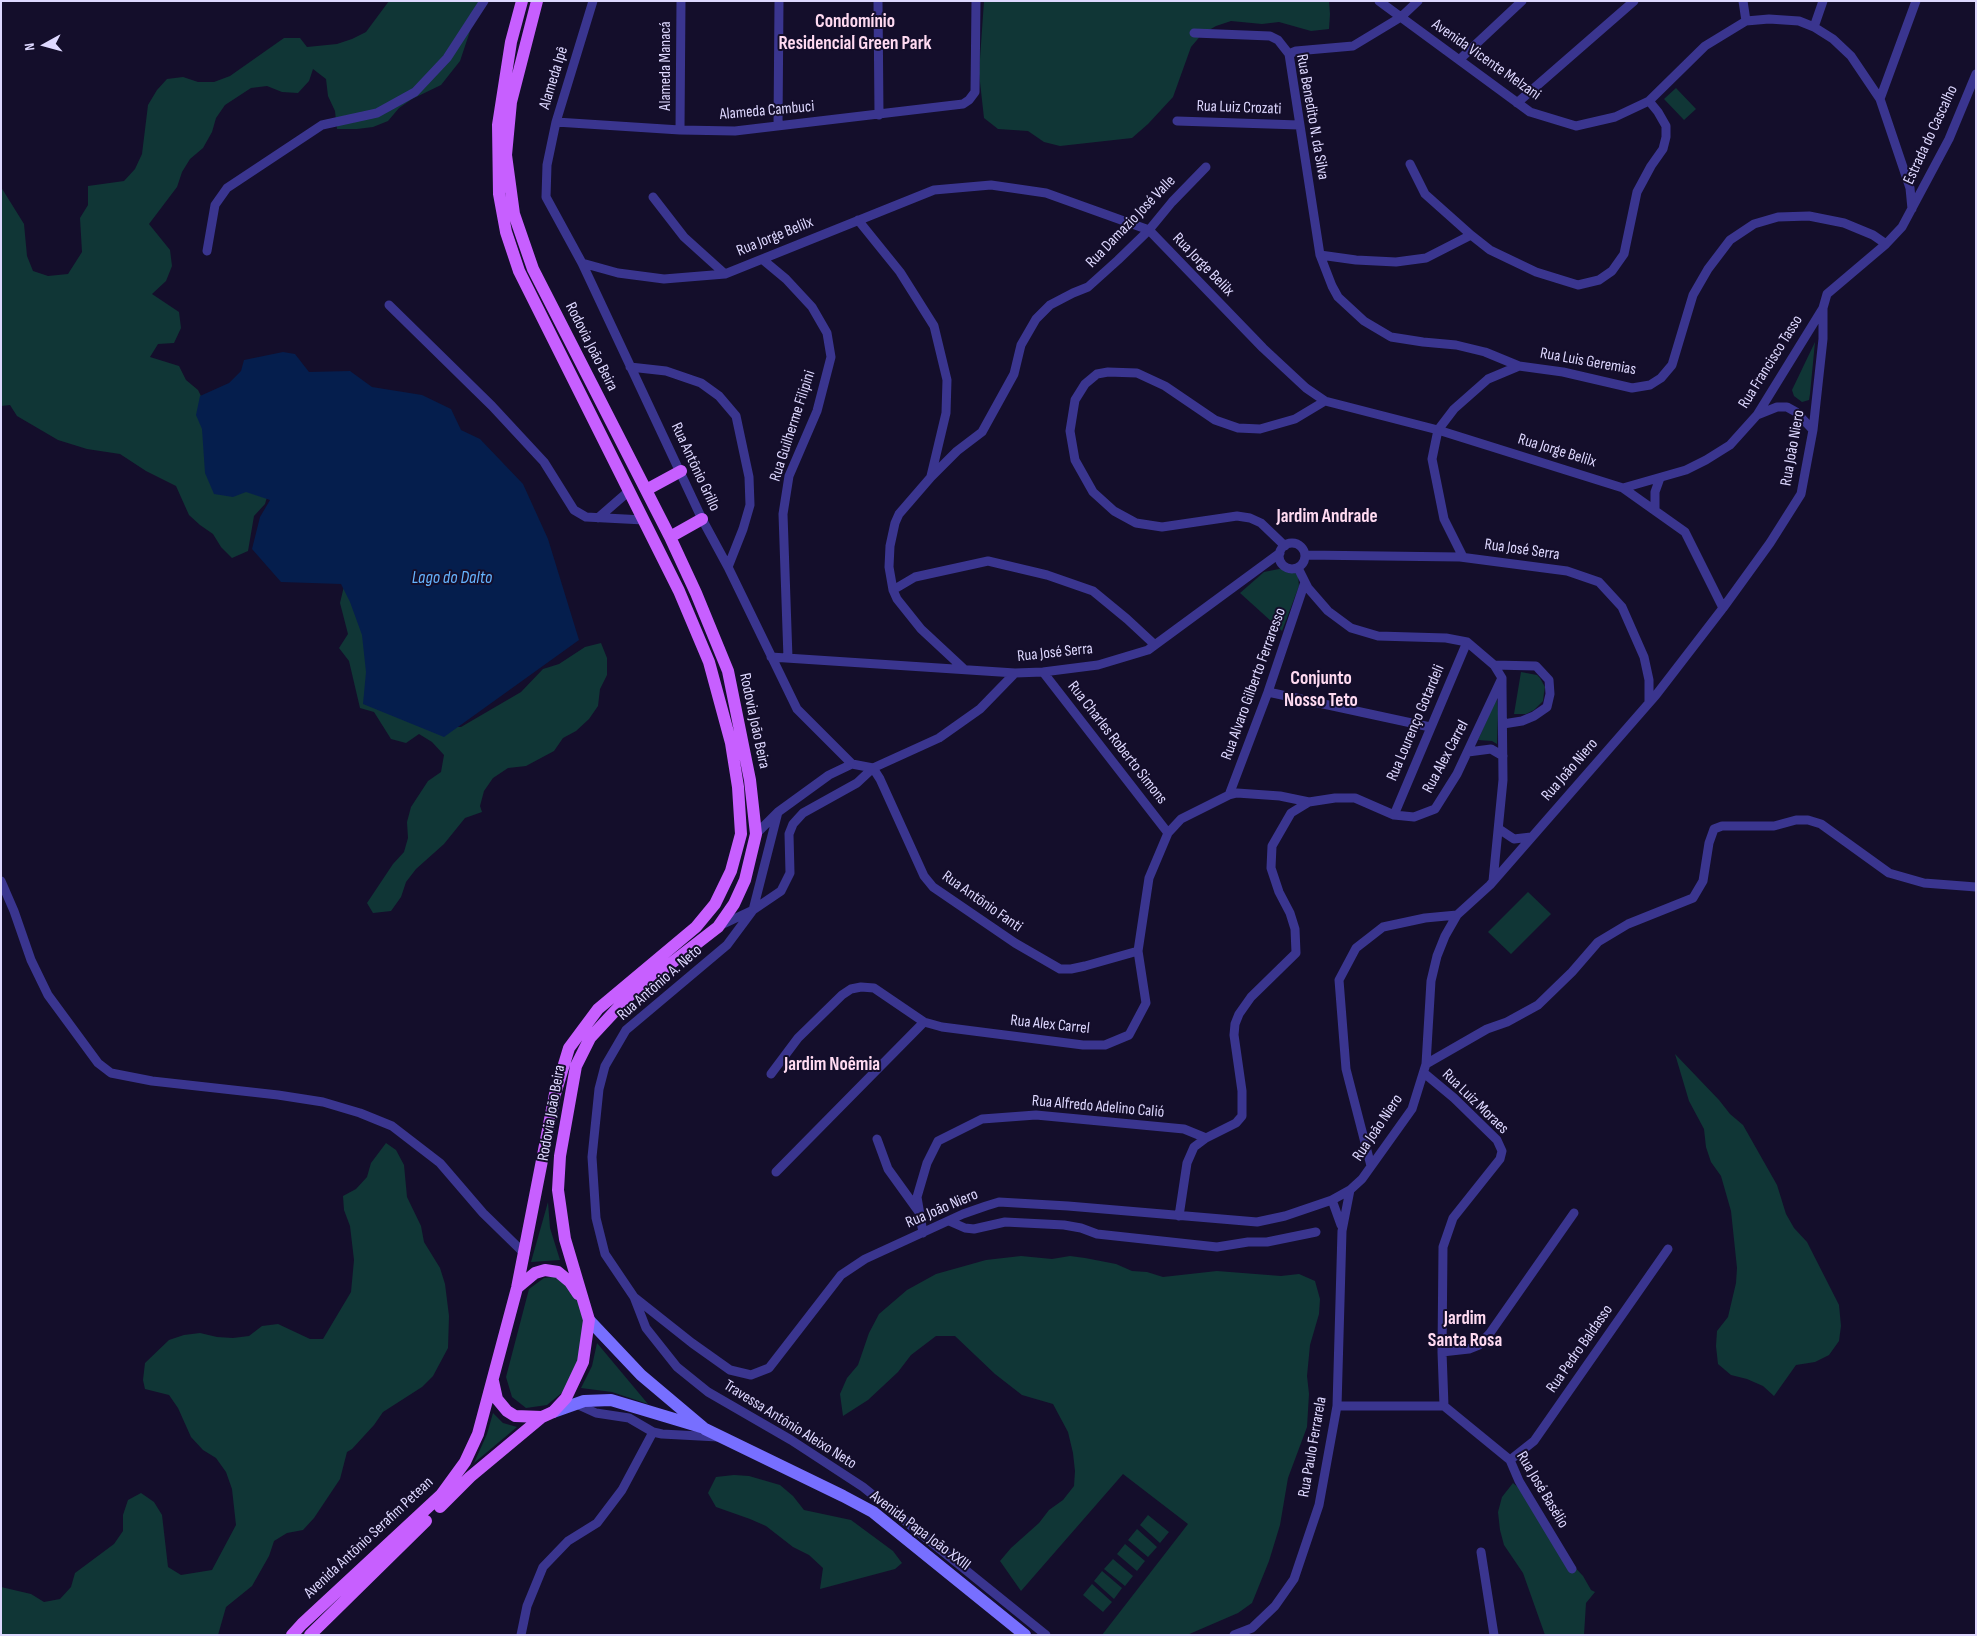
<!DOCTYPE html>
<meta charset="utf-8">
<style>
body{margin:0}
#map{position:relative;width:1977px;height:1636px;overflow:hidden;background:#140e2b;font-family:"Sofia Sans Condensed",sans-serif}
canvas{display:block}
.frame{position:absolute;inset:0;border:2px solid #ded8ff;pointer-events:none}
.north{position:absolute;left:20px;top:20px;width:50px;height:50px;-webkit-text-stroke:4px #140e2b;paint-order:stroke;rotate:263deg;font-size:14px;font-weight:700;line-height:20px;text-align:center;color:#ded8ff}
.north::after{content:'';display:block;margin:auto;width:18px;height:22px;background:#ded8ff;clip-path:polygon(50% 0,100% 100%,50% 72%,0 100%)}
</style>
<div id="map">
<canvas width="1977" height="1636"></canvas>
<div class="frame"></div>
<div class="north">N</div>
</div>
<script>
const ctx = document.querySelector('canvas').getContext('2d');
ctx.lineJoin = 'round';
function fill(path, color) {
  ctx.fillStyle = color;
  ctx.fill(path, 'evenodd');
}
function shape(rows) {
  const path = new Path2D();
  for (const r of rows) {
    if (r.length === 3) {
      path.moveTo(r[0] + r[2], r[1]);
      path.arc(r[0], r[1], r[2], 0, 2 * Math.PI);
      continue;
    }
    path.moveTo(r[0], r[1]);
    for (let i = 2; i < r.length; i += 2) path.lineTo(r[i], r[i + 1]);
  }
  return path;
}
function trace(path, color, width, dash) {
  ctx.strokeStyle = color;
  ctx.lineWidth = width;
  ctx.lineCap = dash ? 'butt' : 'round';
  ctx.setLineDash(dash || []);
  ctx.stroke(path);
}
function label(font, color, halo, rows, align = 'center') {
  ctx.font = font + ' "Sofia Sans Condensed",sans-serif';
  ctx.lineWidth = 4;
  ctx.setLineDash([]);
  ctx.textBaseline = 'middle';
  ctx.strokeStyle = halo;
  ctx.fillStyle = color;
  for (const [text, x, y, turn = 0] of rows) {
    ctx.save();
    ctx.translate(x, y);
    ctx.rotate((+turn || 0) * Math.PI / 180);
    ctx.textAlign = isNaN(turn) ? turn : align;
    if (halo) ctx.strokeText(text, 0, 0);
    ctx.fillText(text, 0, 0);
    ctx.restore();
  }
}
const green = shape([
 [389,1,480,1,460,61,441,85,412,99,399,108,388,121,373,127,357,129,337,129,335,111,328,96,326,79,313,69,309,81,298,93,282,92,267,86,251,88,225,105,216,118,212,132,203,148,190,159,182,172,177,187,149,224,170,250,172,266,166,281,152,294,179,312,181,328,174,343,158,344,150,357,179,366,186,380,198,390,205,404,269,490,265,504,254,516,248,551,232,558,221,547,213,534,200,525,189,515,176,486,146,471,120,454,87,449,58,440,17,416,10,405,1,406,1,187,24,224,27,256,33,271,48,276,68,274,82,252,80,218,88,205,88,186,124,181,135,169,142,154,148,105,157,90,167,79,183,77,198,82,214,82,230,76,284,38,300,38,307,47,337,44,352,39,366,32],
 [984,1,1329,1,1330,14,1329,29,1311,31,1279,22,1262,24,1231,21,1216,26,1202,34,1191,47,1173,97,1148,124,1132,138,1060,146,1044,142,1028,131,998,129,984,118,979,73],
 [1676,88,1696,109,1684,120,1664,99],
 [1815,342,1810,394,1809,400,1802,402,1794,396,1792,390],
 [1284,568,1291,570,1298,575,1299,586,1282,631,1240,593,1264,572],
 [344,586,445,727,461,727,521,692,543,669,559,664,585,647,601,643,607,658,607,675,600,689,598,706,589,719,576,731,563,738,554,751,526,766,508,768,493,778,484,791,480,806,482,812,465,818,444,844,416,869,406,882,401,897,391,911,373,913,367,903,393,864,404,852,408,838,407,822,411,807,428,781,441,772,444,755,432,742,419,734,406,743,391,739,374,712,360,708,349,661,339,648,348,634,340,603],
 [1521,672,1537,675,1540,678,1545,687,1544,693,1543,701,1534,710,1526,714,1514,714],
 [1497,697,1498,713,1497,744,1492,741,1478,740],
 [1528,892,1551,914,1511,954,1488,932],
 [1675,1054,1719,1100,1730,1114,1743,1125,1777,1185,1786,1214,1794,1228,1807,1242,1839,1305,1841,1326,1839,1341,1829,1355,1815,1362,1796,1365,1774,1396,1763,1386,1747,1379,1731,1375,1718,1364,1716,1346,1717,1331,1728,1317,1736,1283,1737,1268,1731,1211,1721,1176,1711,1162,1706,1147,1704,1129,1689,1101],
 [386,1143,396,1150,404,1165,407,1197,421,1226,424,1242,440,1268,445,1284,449,1316,448,1348,433,1376,422,1387,383,1412,374,1425,352,1449,347,1452,340,1479,314,1518,303,1530,287,1533,274,1541,269,1556,252,1586,226,1607,218,1635,1,1635,1,1587,31,1594,44,1602,60,1599,71,1587,75,1573,114,1544,123,1531,123,1515,128,1500,141,1493,154,1502,162,1515,168,1567,181,1575,212,1570,236,1525,232,1489,226,1472,216,1458,203,1450,191,1437,178,1408,169,1395,145,1389,143,1380,145,1363,169,1340,184,1335,200,1333,217,1337,233,1338,249,1336,262,1326,278,1324,310,1339,323,1339,351,1292,354,1260,350,1226,344,1210,343,1196,356,1189,367,1177,371,1163],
 [548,1202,550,1228,560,1260,531,1262],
 [1021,1256,1052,1259,1070,1256,1085,1258,1116,1264,1132,1271,1147,1272,1163,1277,1217,1271,1281,1276,1299,1274,1315,1281,1320,1299,1319,1314,1310,1345,1307,1376,1309,1394,1307,1427,1288,1478,1280,1525,1269,1561,1252,1603,1238,1613,1187,1635,1102,1635,1188,1524,1123,1474,1021,1591,1000,1561,1011,1548,1039,1523,1049,1510,1063,1500,1074,1486,1075,1471,1073,1453,1068,1432,1053,1404,1022,1395,995,1374,955,1336,936,1336,911,1355,898,1372,868,1400,843,1416,840,1394,847,1378,858,1365,869,1333,879,1314,907,1290,936,1274,986,1260],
 [560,1276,581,1301,584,1329,579,1363,564,1391,547,1405,526,1408,512,1397,506,1377,529,1289,544,1278],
 [597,1343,648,1404,612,1392,581,1388,592,1366],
 [493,1413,503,1423,517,1427,474,1463,487,1434],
 [734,1475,749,1476,780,1485,793,1496,804,1510,851,1520,893,1551,902,1563,895,1569,820,1589,823,1568,809,1555,793,1547,766,1526,750,1519,716,1507,708,1493,716,1477],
 [1513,1483,1526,1494,1570,1562,1583,1576,1591,1590,1595,1592,1586,1603,1584,1635,1545,1635,1523,1573,1504,1545,1500,1530,1498,1512,1502,1497],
 [1148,1515,1169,1532,1160,1543,1140,1525],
 [1137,1529,1157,1547,1148,1557,1128,1540],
 [1125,1544,1145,1561,1137,1571,1117,1554],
 [1113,1559,1133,1576,1125,1586,1104,1569],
 [1102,1571,1122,1588,1114,1599,1094,1581],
 [1092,1584,1112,1602,1103,1612,1083,1595]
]);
const water = shape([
 [283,352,295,354,309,372,350,371,372,387,422,395,451,409,461,430,480,439,523,484,548,539,579,640,444,737,363,704,366,672,362,635,350,602,341,584,281,582,252,549,260,517,270,500,246,492,233,497,214,494,205,473,202,429,196,415,200,396,229,383,241,371,244,360]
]);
const minor = shape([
 [593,1,556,122,547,165,546,197,582,263,702,519,728,567,797,709,852,764],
 [878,1,879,115],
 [1379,1,1530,112,1576,126,1615,117,1649,101,1705,46,1746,21,1769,19,1799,21,1814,27,1833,39,1851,56,1880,99,1910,188,1912,209],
 [1743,1,1746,21],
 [1814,27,1823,1],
 [1194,33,1270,36,1278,40,1289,54,1320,255,1332,286,1338,297,1364,321,1391,337,1423,342,1456,345,1485,352,1519,366,1563,372,1632,388,1650,385,1661,378,1672,365,1693,295,1708,269,1730,240,1754,224,1778,217,1809,216,1844,223,1873,235,1886,244],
 [1289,54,1296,51,1353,46,1401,17,1418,1],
 [1459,60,1522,1],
 [1880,99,1916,1],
 [1517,103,1634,1],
 [1177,121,1299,125],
 [556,122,680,130,735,131,963,104,969,100,975,92,976,1],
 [778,126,779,1],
 [680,130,681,1],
 [1410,164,1425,194,1471,235],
 [653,197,684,237,725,274],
 [858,220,900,272,934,326,947,380,946,413,931,476],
 [207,251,215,205,227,188,322,125,377,113,415,92,447,58,484,1],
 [1320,255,1356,260,1396,262,1426,258,1471,235,1490,250,1536,272,1578,285,1599,280,1612,271,1624,254,1637,192,1651,166,1663,149,1666,137,1666,126,1658,112,1649,101],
 [762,259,786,279,812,307,827,333,831,357,817,411,789,476,783,514,788,658],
 [582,263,618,273,664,279,725,274,934,190,991,185,1046,193,1149,230,1263,348,1306,388,1325,401,1438,430,1623,488,1685,532,1723,608],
 [389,305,492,406,544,462,574,510,586,517,644,520],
 [630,367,666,371,701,383,719,396,736,416,749,477,750,505,743,529,728,567],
 [1757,415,1777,407,1787,407,1796,412,1813,430],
 [1623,488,1686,470,1706,460,1730,445,1757,415,1823,308,1827,294,1886,244,1902,227,1949,139,1976,74],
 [1655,510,1655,492,1660,478],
 [598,518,629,491],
 [1292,556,13],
 [1285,546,1261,523,1250,518,1237,516,1162,527,1136,523,1114,511,1093,492,1075,460,1070,431,1075,400,1085,384,1097,374,1108,372,1137,373,1165,386,1215,420,1238,428,1260,429,1295,419,1325,401],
 [1305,555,1460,557,1567,571,1599,582,1622,607,1644,657,1649,680,1649,703],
 [1463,557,1444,519,1432,459,1438,430,1454,409,1488,379,1519,366],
 [1298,568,1308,588,1328,611,1351,628,1378,636,1446,638,1467,642,1494,665,1502,678,1502,685,1503,780,1493,881],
 [893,590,915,577,988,561,1047,575,1093,591,1127,619,1155,645],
 [771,657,1015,673,1043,672,1098,665,1148,650,1280,553],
 [1494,665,1536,666,1549,680,1550,694,1547,707,1534,716,1522,721,1503,724],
 [964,669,921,629,897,599,893,590,889,567,890,546,895,523,899,514,931,477,957,451,982,432,1014,374,1021,345,1036,319,1050,305,1073,293,1088,287,1118,260,1149,230,1172,202,1206,167],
 [1043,672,1168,833],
 [1268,692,1430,727],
 [1468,752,1491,749,1503,756],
 [873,768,880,779,924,876,933,887,1015,943,1060,969,1071,969,1085,966,1138,951],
 [1229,795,1268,692,1305,582],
 [778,812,753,910,727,945,626,1030,605,1066,599,1089,592,1157,596,1218,605,1254,634,1297,646,1328,677,1367,708,1392,791,1440,863,1487,1046,1635],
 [1394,815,1467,642],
 [1499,829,1514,839,1531,837],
 [756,834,778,812,829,775,852,764,873,768],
 [1,881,14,911,31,960,48,995,98,1063,111,1073,152,1081,278,1095,323,1102,360,1113,392,1126,440,1163,483,1213,525,1254],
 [719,926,753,910,781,891,790,873,789,834,793,824,803,813,857,783,873,768,939,738,980,709,1015,673],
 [1426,1064,1487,1029,1507,1022,1538,1005,1572,972,1598,942,1628,924,1693,898,1703,881,1709,843,1714,829,1722,826,1774,826,1796,820,1808,820,1821,824,1889,873,1924,883,1976,887],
 [1424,1073,1454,1098,1497,1140,1502,1151,1500,1159,1453,1218,1443,1247,1442,1352,1444,1406],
 [771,1074,798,1038,842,995,851,989,861,987,874,988,924,1022,942,1027,1083,1045,1105,1045,1129,1035,1146,1003,1138,951,1149,878,1168,833,1181,819,1229,795,1237,793,1280,796,1309,802,1335,798,1355,798,1394,815,1414,817,1435,809,1457,774,1502,678],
 [877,1139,888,1169,919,1212],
 [1371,1166,1346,1069,1339,980,1356,948,1383,927,1425,918,1457,915],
 [776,1172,924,1022],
 [1332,1200,1341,1225],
 [1179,1216,1187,1163,1194,1147,1206,1138,1236,1123,1242,1116,1242,1091,1234,1035,1235,1024,1239,1014,1251,997,1296,953,1295,929,1290,913,1279,892,1271,868,1272,846,1291,813,1309,802],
 [949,1221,965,1228,974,1229,1005,1222,1064,1225,1081,1228,1097,1234,1217,1247,1248,1242,1267,1242,1316,1232],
 [923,1233,917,1197,927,1163,938,1141,982,1119,1036,1115,1184,1129,1206,1138],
 [634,1297,692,1343,730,1370,751,1375,769,1368,841,1275,865,1259,963,1214,986,1206,999,1202,1068,1206,1257,1222,1285,1216,1332,1200,1350,1190,1362,1179,1412,1109,1426,1064,1431,981,1437,956,1445,936,1457,915,1490,885,1656,695,1723,608,1770,543,1801,494,1813,430,1823,339,1823,308],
 [1442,1352,1469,1349,1479,1345,1490,1333,1574,1213],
 [574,1403,596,1413,629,1418,653,1432],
 [1337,1406,1444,1406,1510,1460,1519,1481,1572,1569],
 [1510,1460,1534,1441,1668,1249],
 [1481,1552,1494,1635],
 [521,1635,527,1606,543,1567,568,1541,597,1523,622,1490,653,1432,662,1434,718,1437],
 [1234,1635,1252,1628,1275,1606,1294,1579,1319,1505,1337,1406,1342,1231,1350,1190]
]);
const secondary = shape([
 [589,1320,641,1375,705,1429,843,1496,873,1512,1025,1635],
 [553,1412,584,1401,611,1400,701,1427]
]);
const primary = shape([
 [646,490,681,471],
 [670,537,702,519],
 [517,1288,535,1273,545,1270,558,1272,570,1282,578,1294],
 [493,1381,497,1399,507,1411,515,1416,542,1417,553,1412,566,1398,583,1362,589,1320,565,1239,558,1190,560,1156,576,1066,590,1038,629,996,718,927,734,904,745,880,756,834,750,780,728,671,696,593,670,537,533,269,514,214,506,155,511,102,537,1],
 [440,1507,470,1477,542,1417],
 [292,1635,302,1624,441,1495,465,1462,478,1434,517,1288,555,1094,569,1048,598,1009,696,927,715,904,731,871,741,834,738,787,731,743,709,662,679,591,519,271,506,232,499,194,498,125,511,42,522,1],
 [310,1635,426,1521]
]);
const streetNames = [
 ["Avenida Vicente Melzani",1486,60,35],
 ["Alameda Manacá",666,66,-90],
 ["Alameda Ipê",554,78,-73],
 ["Rua Luiz Crozati",1239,108,2],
 ["Alameda Cambuci",767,111,-5],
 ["Rua Benedito N. da Silva",1312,117,80],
 ["Estrada do Cascalho",1931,135,-65],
 ["Rua Damazio José Valle",1131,222,-46],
 ["Rua Jorge Belilx",775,237,-22],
 ["Rua Jorge Belilx",1203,265,46],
 ["Rodovia João Beira",591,347,63],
 ["Rua Luis Geremias",1588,362,10],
 ["Rua Francisco Tasso",1771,362,-58],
 ["Rua Guilherme Filipini",793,426,-72],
 ["Rua João Niero",1793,448,-80],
 ["Rua Jorge Belilx",1557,451,17],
 ["Rua Antônio Grillo",695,467,65],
 ["Rua José Serra",1522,550,8],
 ["Rua José Serra",1055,653,-6],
 ["Rua Alvaro Gilberto Ferraresso",1254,684,-70],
 ["Rodovia João Beira",754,721,78],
 ["Rua Lourenço Gotardeli",1416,723,-67],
 ["Rua Charles Roberto Simons",1117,743,52],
 ["Rua Alex Carrel",1446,757,-62],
 ["Rua João Niero",1570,770,-49],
 ["Rua Antônio Fanti",982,902,35],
 ["Rua Antônio A. Neto",660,983,-41],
 ["Rua Alex Carrel",1050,1025,6],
 ["Rua Luiz Moraes",1475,1102,44],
 ["Rua Alfredo Adelino Calió",1098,1107,5],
 ["Rodovia João Beira",552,1113,-80],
 ["Rua João Niero",1378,1128,-56],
 ["Rua João Niero",942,1209,-23],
 ["Rua Pedro Baldasso",1580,1349,-55],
 ["Travessa Antônio Aleixo Neto",790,1425,32],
 ["Rua Paulo Ferrarela",1313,1447,-80],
 ["Rua José Basélio",1542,1490,59],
 ["Avenida Papa João XXIII",920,1531,37],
 ["Avenida Antônio Serafim Petean",369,1538,-43]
];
const waterNames = [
 ["Lago do Dalto",452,578]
];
const quarterNames = [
 ["Condomínio",855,22],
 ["Residencial Green Park",855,44],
 ["Jardim Andrade",1327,517],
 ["Conjunto",1321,679],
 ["Nosso Teto",1321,701],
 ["Jardim Noêmia",832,1065],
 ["Jardim",1465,1319],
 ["Santa Rosa",1465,1341]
];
fill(green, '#103636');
fill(water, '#051e4d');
trace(minor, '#3a358f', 9);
trace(secondary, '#776fff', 12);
trace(primary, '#c75fff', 12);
label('16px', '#ded8ff', '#140e2b', streetNames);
label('italic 18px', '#66b4ff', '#140e2b', waterNames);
label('bold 19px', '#ffdaf1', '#140e2b', quarterNames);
</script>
